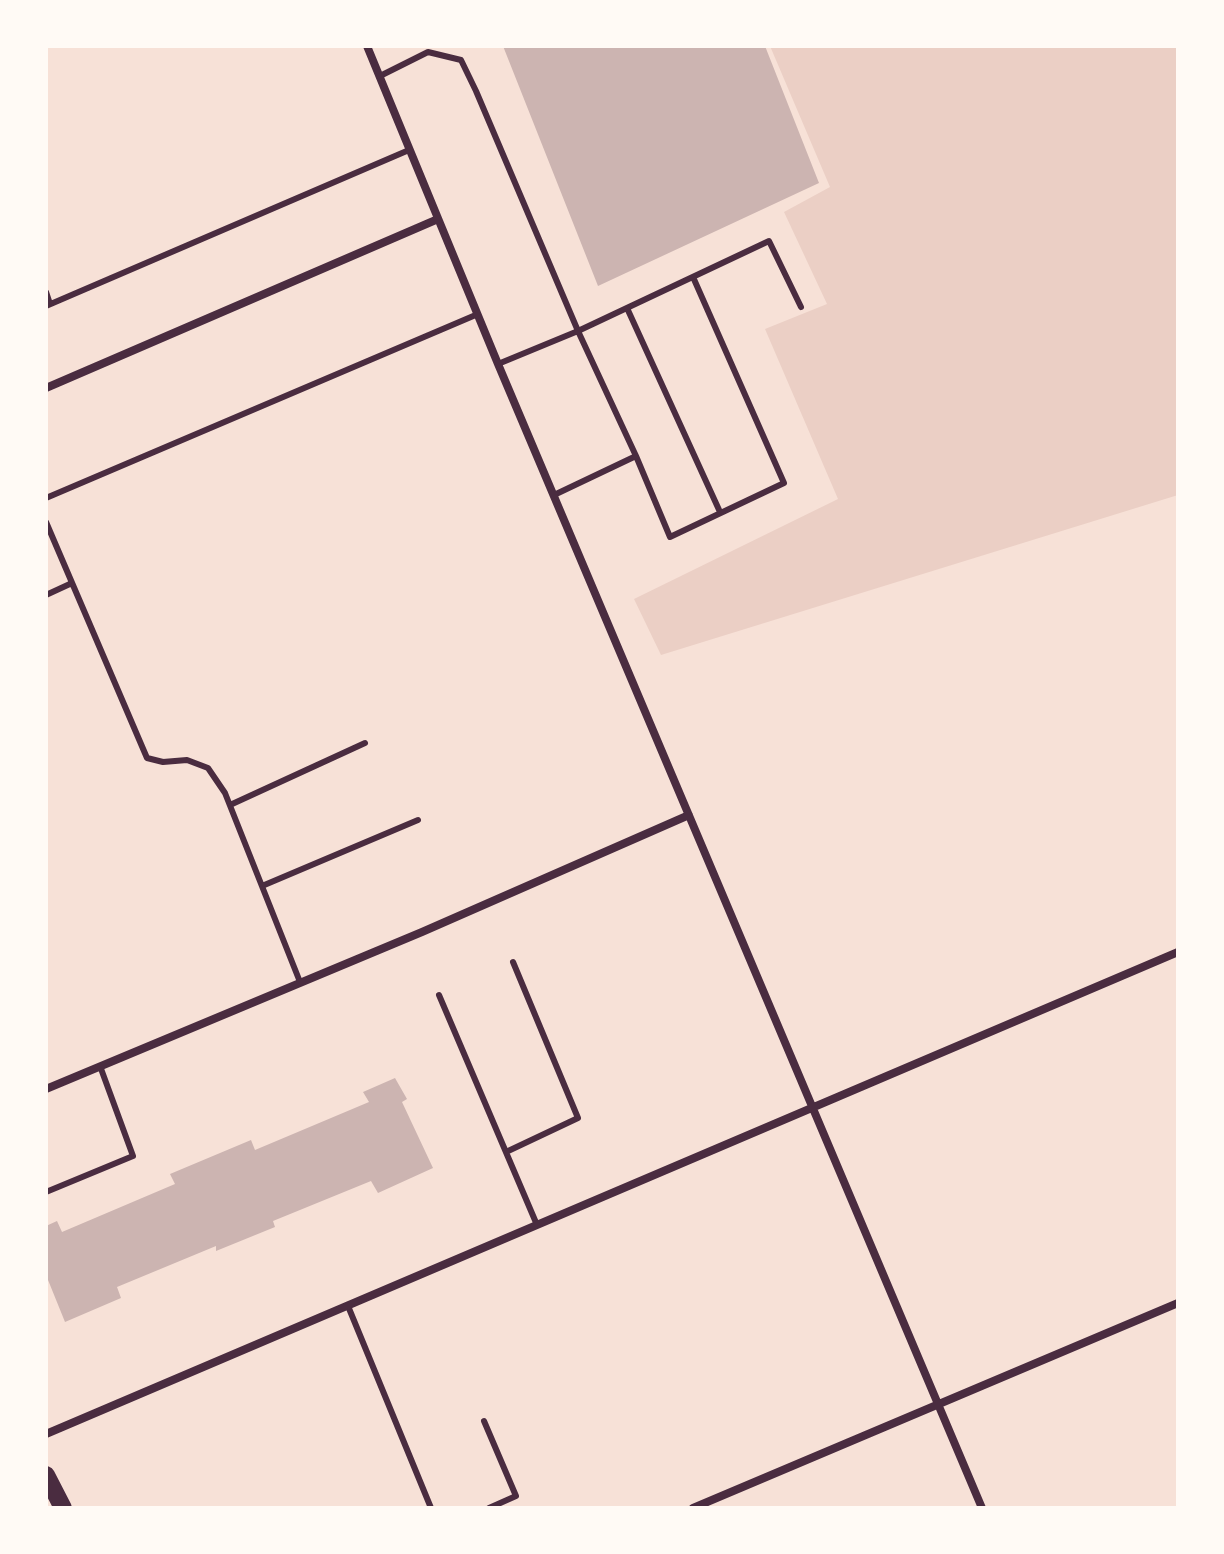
<!DOCTYPE html>
<style>
body{margin:0}
#map{position:relative;width:1224px;height:1554px;overflow:hidden;background:#f7e1d7;font-family:Lora,serif}
canvas{display:block}
.frame{position:absolute;inset:0;border:48px solid #fffaf5;pointer-events:none}
</style>
<div id="map">
<canvas width="1224" height="1554"></canvas>
<div class="frame"></div>
</div>
<script>
const ctx = document.querySelector('canvas').getContext('2d');
ctx.lineJoin = 'round';
function fill(path, color) {
  ctx.fillStyle = color;
  ctx.fill(path, 'evenodd');
}
function shape(rows) {
  const path = new Path2D();
  for (const r of rows) {
    path.moveTo(r[0], r[1]);
    for (let i = 2; i < r.length; i += 2) path.lineTo(r[i], r[i + 1]);
  }
  return path;
}
function trace(path, color, width, dash) {
  ctx.strokeStyle = color;
  ctx.lineWidth = width;
  ctx.lineCap = dash ? 'butt' : 'round';
  ctx.setLineDash(dash || []);
  ctx.stroke(path);
}
const green = shape([
 [770,46,1178,46,1178,495,661,655,634,599,838,499,765,329,827,304,784,212,830,187]
]);
const building = shape([
 [503,46,765,46,819,183,598,286],
 [395,1078,407,1099,402,1102,433,1168,378,1193,371,1181,273,1221,275,1227,216,1251,216,1246,117,1287,121,1298,65,1322,46,1275,46,1226,57,1221,62,1232,175,1184,170,1174,251,1140,255,1150,369,1102,363,1092]
]);
const service = shape([
 [380,76,428,52,461,60,476,91,578,331,636,456,554,495],
 [46,292,50,304],
 [46,306,409,150],
 [627,308,720,512],
 [498,364,578,331,769,241,801,307],
 [636,456,670,537,784,483,693,277],
 [46,498,478,314],
 [46,522,147,758,163,762,187,760,208,768,225,793,300,982],
 [46,595,72,583],
 [230,805,365,743],
 [262,886,418,820],
 [439,995,537,1225],
 [506,1152,578,1118,513,962],
 [46,1192,133,1156,100,1066],
 [348,1306,431,1508],
 [484,1421,516,1496,489,1508]
]);
const minor = shape([
 [367,46,498,364,982,1508],
 [46,388,438,219],
 [46,1089,422,932,689,815],
 [46,1434,1178,952],
 [693,1508,1178,1303]
]);
const primary = shape([
 [46,1475,63,1508]
]);
fill(green, '#ebcfc5');
fill(building, '#ccb4b1');
trace(service, '#4a2c40', 6);
trace(minor, '#4a2c40', 8);
trace(primary, '#4a2c40', 18);
</script>
